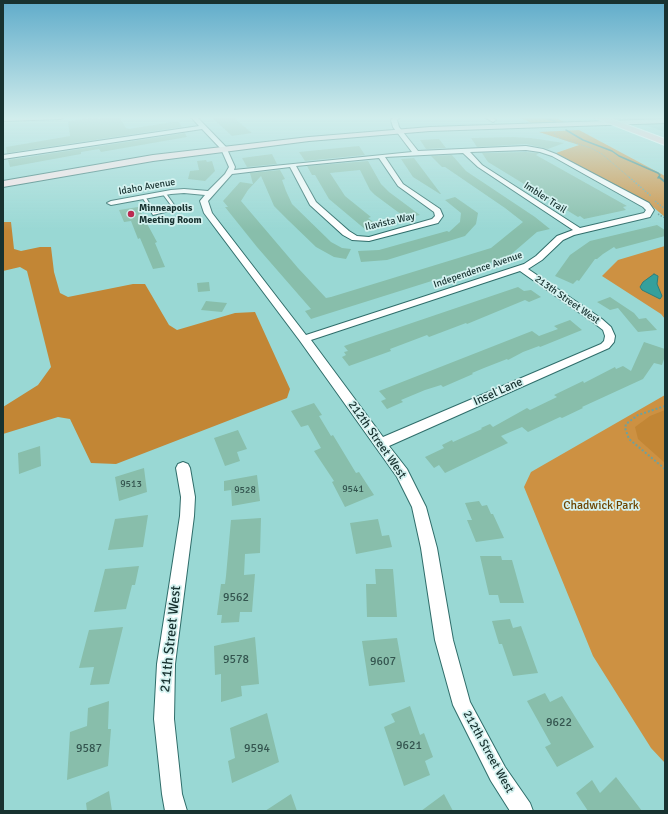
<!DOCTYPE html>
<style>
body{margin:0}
#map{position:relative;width:668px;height:814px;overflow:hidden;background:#99d8d4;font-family:Signika,sans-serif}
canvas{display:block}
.frame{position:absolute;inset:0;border:4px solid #183230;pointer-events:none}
</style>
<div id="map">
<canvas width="668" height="814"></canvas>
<div class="frame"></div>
</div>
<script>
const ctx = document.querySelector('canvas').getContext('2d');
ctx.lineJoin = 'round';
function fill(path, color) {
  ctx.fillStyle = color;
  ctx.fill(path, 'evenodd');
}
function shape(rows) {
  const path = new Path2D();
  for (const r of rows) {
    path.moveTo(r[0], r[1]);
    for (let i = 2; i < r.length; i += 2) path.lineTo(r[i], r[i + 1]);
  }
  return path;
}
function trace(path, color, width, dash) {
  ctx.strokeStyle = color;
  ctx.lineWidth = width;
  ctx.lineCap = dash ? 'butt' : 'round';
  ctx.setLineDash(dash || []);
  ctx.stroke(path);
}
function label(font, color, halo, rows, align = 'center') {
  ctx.font = font + ' Signika,sans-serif';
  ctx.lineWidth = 3.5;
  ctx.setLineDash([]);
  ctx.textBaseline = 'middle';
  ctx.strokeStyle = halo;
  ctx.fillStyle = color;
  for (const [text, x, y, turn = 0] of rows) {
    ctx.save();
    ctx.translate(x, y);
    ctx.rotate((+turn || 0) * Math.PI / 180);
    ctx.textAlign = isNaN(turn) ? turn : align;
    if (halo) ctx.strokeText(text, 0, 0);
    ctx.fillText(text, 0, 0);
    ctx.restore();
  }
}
const built = shape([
 [592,117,665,117,665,132,625,118,604,122]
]);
const green = shape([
 [518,117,553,117,567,123,534,124],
 [579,130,665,176,665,217,653,207,556,153,579,145,539,132],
 [665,246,665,319,661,314,602,276,618,260],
 [665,395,665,763,651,748,593,656,524,487,531,472]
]);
const forest = shape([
 [3,222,11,222,14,249,21,251,40,247,51,247,54,272,60,293,68,297,133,284,145,284,169,325,177,330,235,313,255,312,290,389,287,398,116,464,91,463,70,419,58,417,3,434,3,407,38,385,51,367,27,271,20,267,3,271],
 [665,410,665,463,638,439,635,427,650,416]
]);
const water = shape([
 [654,274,658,276,657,284,662,296,660,299,642,290,640,287,643,282,654,274]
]);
const streamFar1 = shape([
 [541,117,555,121],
 [566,130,583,140,612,151,619,156,658,173,660,175,658,178]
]);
const stream = shape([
 [659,177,665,182]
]);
const building = shape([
 [108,117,119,117,126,128,129,129,178,121,182,127,7,153,6,147,70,136,68,121,90,118,96,119],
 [211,117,233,117,252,133,232,136],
 [185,133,187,137,101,152,99,149,81,152,81,154,10,167,8,160],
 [513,137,531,138,564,143,548,149,526,144,477,147,471,138],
 [439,139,446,148,426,149,420,140],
 [359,146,365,155,305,161,299,152],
 [526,152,539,153,536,155,627,206,623,207,626,210,584,219,580,216,578,217,488,162,482,153],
 [272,154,277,164,247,167,242,158],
 [452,155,466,171,535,217,550,229,537,232,508,257,314,318,311,319,305,311,311,309,257,247,225,207,228,207,223,201,240,182,253,184,250,173,280,170,285,179,282,180,286,191,292,204,331,242,342,248,351,249,346,259,334,257,316,247,289,221,274,206,261,176,248,190,241,201,298,268,326,298,331,297,491,248,523,222,505,208,445,167,442,167,431,156],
 [414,158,441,194,440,194,413,177,401,159],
 [206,160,207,162,212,161,215,171,205,181,188,179,190,171,199,170,197,161],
 [368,161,381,184,389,192,420,215,406,218,375,195,370,190,360,170,330,173,345,196,371,217,368,218,379,226,366,230,329,199,315,175,312,175,307,166],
 [455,197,478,213,476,224,465,236,387,260,361,262,358,251,379,250,447,231,449,232,460,222,461,213,445,200],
 [138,207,157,242,155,243,165,267,153,269,140,238,138,239,131,221,124,222,119,210],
 [657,225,665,230,665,236,616,249,614,247,603,254,597,259,595,259,579,281,577,280,573,284,555,276,570,255,590,241],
 [209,282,210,291,198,292,197,283],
 [518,287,524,291,531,290,541,297,529,302,525,300,467,324,466,323,429,337,427,335,390,349,391,351,349,366,342,357,346,355,344,352,348,351,344,346],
 [610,297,634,313,639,319,646,318,657,330,638,332,618,308,610,310,597,302],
 [206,301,227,303,222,312,201,310],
 [570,320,582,330,540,347,539,346,523,352,508,360,507,359,484,368,472,373,473,374,443,387,441,385,425,390,401,400,403,402,387,409,381,401,386,399,379,391,532,331,539,336,558,329,554,326],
 [644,342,665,349,665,356,662,365,654,363,643,379,582,407,583,408,562,418,560,417,528,432,522,427,501,436,508,443,445,473,439,465,434,468,425,457,444,448,442,445,452,440,453,442,482,429,481,428,490,424,493,427,527,408,530,410,557,397,554,395,583,381,584,383,615,367,616,369,623,366,631,371],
 [314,403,322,415,319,416,331,436,333,435,356,473,359,472,374,495,345,507,332,482,334,481,314,451,321,448,308,425,301,427,291,411],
 [238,430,247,449,237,452,240,461,225,466,214,438],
 [40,446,41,466,19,474,18,453],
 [144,468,147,492,119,501,115,477],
 [257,475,260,501,232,506,231,490,224,491,224,481],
 [479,501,482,506,487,505,491,514,493,514,504,538,476,542,467,520,472,520,465,503],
 [148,515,143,547,108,550,115,519],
 [261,518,260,553,245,554,244,575,255,574,252,612,240,612,239,622,221,623,222,615,217,615,221,584,225,584,226,576,231,520],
 [378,519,382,536,389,535,392,547,356,554,350,523],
 [480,556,501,556,502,560,512,560,524,603,500,603,498,595,489,595],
 [139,566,135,585,132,585,126,609,94,612,105,569],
 [375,569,393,569,397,617,367,617,366,584,376,584],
 [510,619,513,628,521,626,538,673,513,676,502,644,499,644,492,621],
 [123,627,109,684,90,685,94,667,79,668,89,630],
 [255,637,259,684,241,686,242,696,221,702,221,674,215,675,214,646],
 [397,638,405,682,369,686,362,641],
 [545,693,550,702,562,696,594,747,557,767,545,747,551,744,527,701],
 [109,701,108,729,111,729,108,766,67,780,70,732,87,726,88,708],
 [410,706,420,735,424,733,433,757,425,761,430,775,404,786,384,727,395,722,391,714],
 [267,713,279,762,232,783,228,761,235,758,230,728],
 [616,777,642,811,588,811,576,793,592,780,600,793],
 [109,791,112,811,87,811,86,803],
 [291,794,297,811,265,811],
 [444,794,453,811,421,811]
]);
const pathFar2 = shape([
 [554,133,557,137,591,148,602,154,630,178]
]);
const pathFar1 = shape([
 [629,177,651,196],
 [655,201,665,209],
 [658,214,665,218]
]);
const path = shape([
 [665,406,638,415,626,424,625,428,629,439,665,469]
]);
const lane = shape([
 [163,192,165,192,177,209,153,215,142,197,145,196,155,213,173,208,162,193,163,192]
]);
const street = shape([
 [3,117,64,117,61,119,3,121,3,117],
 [191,117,197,117,226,147,235,167,234,170,412,152,393,127,391,120,394,117,400,117,397,120,399,127,418,151,526,146,543,149,556,154,649,203,654,210,650,217,574,235,563,240,542,260,528,269,602,319,611,327,615,336,614,342,609,348,389,446,407,469,426,507,437,548,453,640,470,702,505,767,530,803,533,811,510,811,491,781,453,705,435,640,421,548,412,507,397,477,300,341,204,213,200,201,205,195,184,193,171,194,111,205,107,203,111,201,171,190,184,189,208,191,225,174,229,167,221,149,202,129,3,159,3,155,199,126,191,117],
 [526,150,540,152,552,156,643,207,646,210,644,213,580,228,482,165,470,152,526,150],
 [463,153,478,167,573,230,557,236,536,256,524,264,306,335,212,213,208,201,232,174,290,167,310,205,343,235,352,240,369,241,438,223,443,216,440,209,403,184,385,157,463,153],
 [379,158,398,186,434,212,435,216,432,219,369,237,357,236,349,231,316,202,296,166,379,158],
 [520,271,594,323,603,330,605,336,604,341,601,344,383,437,311,340,520,271],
 [484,117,492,117,496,120,493,122,484,117],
 [183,462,188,464,190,468,195,497,194,516,175,664,174,719,182,794,187,811,165,811,162,794,154,719,157,664,180,516,181,497,176,468,178,464,183,462]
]);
const secondary = shape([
 [665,119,665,123,430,131,309,141,153,161,3,187,3,181,153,155,309,137,430,127,665,119]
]);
const primary = shape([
 [593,117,606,117,665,139,665,145,593,117]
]);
const markers = [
 [131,214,4,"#bb2b51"]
];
const farStreetnames = [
 ["Idaho Avenue",147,187,-10],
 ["Imbler Trail",545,198,33],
 ["Ilavista Way",390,222,-13],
 ["Independence Avenue",478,270,-19],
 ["213th Street West",567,300,35]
];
const farPoinames = [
 ["Minneapolis",139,208],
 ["Meeting Room",139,220]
];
const numberNames = [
 ["9513",131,484],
 ["9541",353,489],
 ["9528",245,490]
];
const streetNames = [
 ["Insel Lane",498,392,-24],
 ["212th Street West",377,440,55],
 ["212th Street West",488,752,61]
];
const parkNames = [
 ["Chadwick Park",601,506]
];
const nearNumbernames = [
 ["9562",236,598],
 ["9578",236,660],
 ["9607",383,662],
 ["9622",559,723],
 ["9621",409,746],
 ["9587",89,749],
 ["9594",257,749]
];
const nearStreetnames = [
 ["211th Street West",171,639,-84]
];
fill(built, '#84cdc8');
fill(green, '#cd9142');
fill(forest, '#c28635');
fill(water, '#34a09c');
trace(water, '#2c7f7c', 1);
trace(streamFar1, '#2c7f7c', 1.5);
trace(stream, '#2c7f7c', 2);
fill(building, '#88beab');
trace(lane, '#2f6d6a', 2);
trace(street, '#2f6d6a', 2);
trace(secondary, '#2f6d6a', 2);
trace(primary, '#fff', 2);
trace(pathFar2, '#6ea19d', 1, [1, 1]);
trace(pathFar1, '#6ea19d', 1.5, [1.5, 1.5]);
trace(path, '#6ea19d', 2, [2, 2]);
fill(lane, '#fff');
fill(street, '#fff');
fill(secondary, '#fde5e8');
fill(primary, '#fbcbd1');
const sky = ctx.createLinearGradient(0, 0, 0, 231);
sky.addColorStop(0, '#60acca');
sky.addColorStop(0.51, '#d1edec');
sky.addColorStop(1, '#d1edec00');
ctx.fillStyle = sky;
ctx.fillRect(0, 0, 668, 231);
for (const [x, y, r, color] of markers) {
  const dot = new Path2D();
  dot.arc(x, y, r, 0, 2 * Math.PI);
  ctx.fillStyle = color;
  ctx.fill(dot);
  trace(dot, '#d4f2f0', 1.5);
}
label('10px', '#183230', '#d4f2f0', farStreetnames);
label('bold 10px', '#183230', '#d4f2f0', farPoinames, 'left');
label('10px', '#34554f', null, numberNames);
label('12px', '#183230', '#d4f2f0', streetNames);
label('12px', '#6c4401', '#d4f2f0', parkNames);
label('12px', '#34554f', null, nearNumbernames);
label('14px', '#183230', '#d4f2f0', nearStreetnames);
</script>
